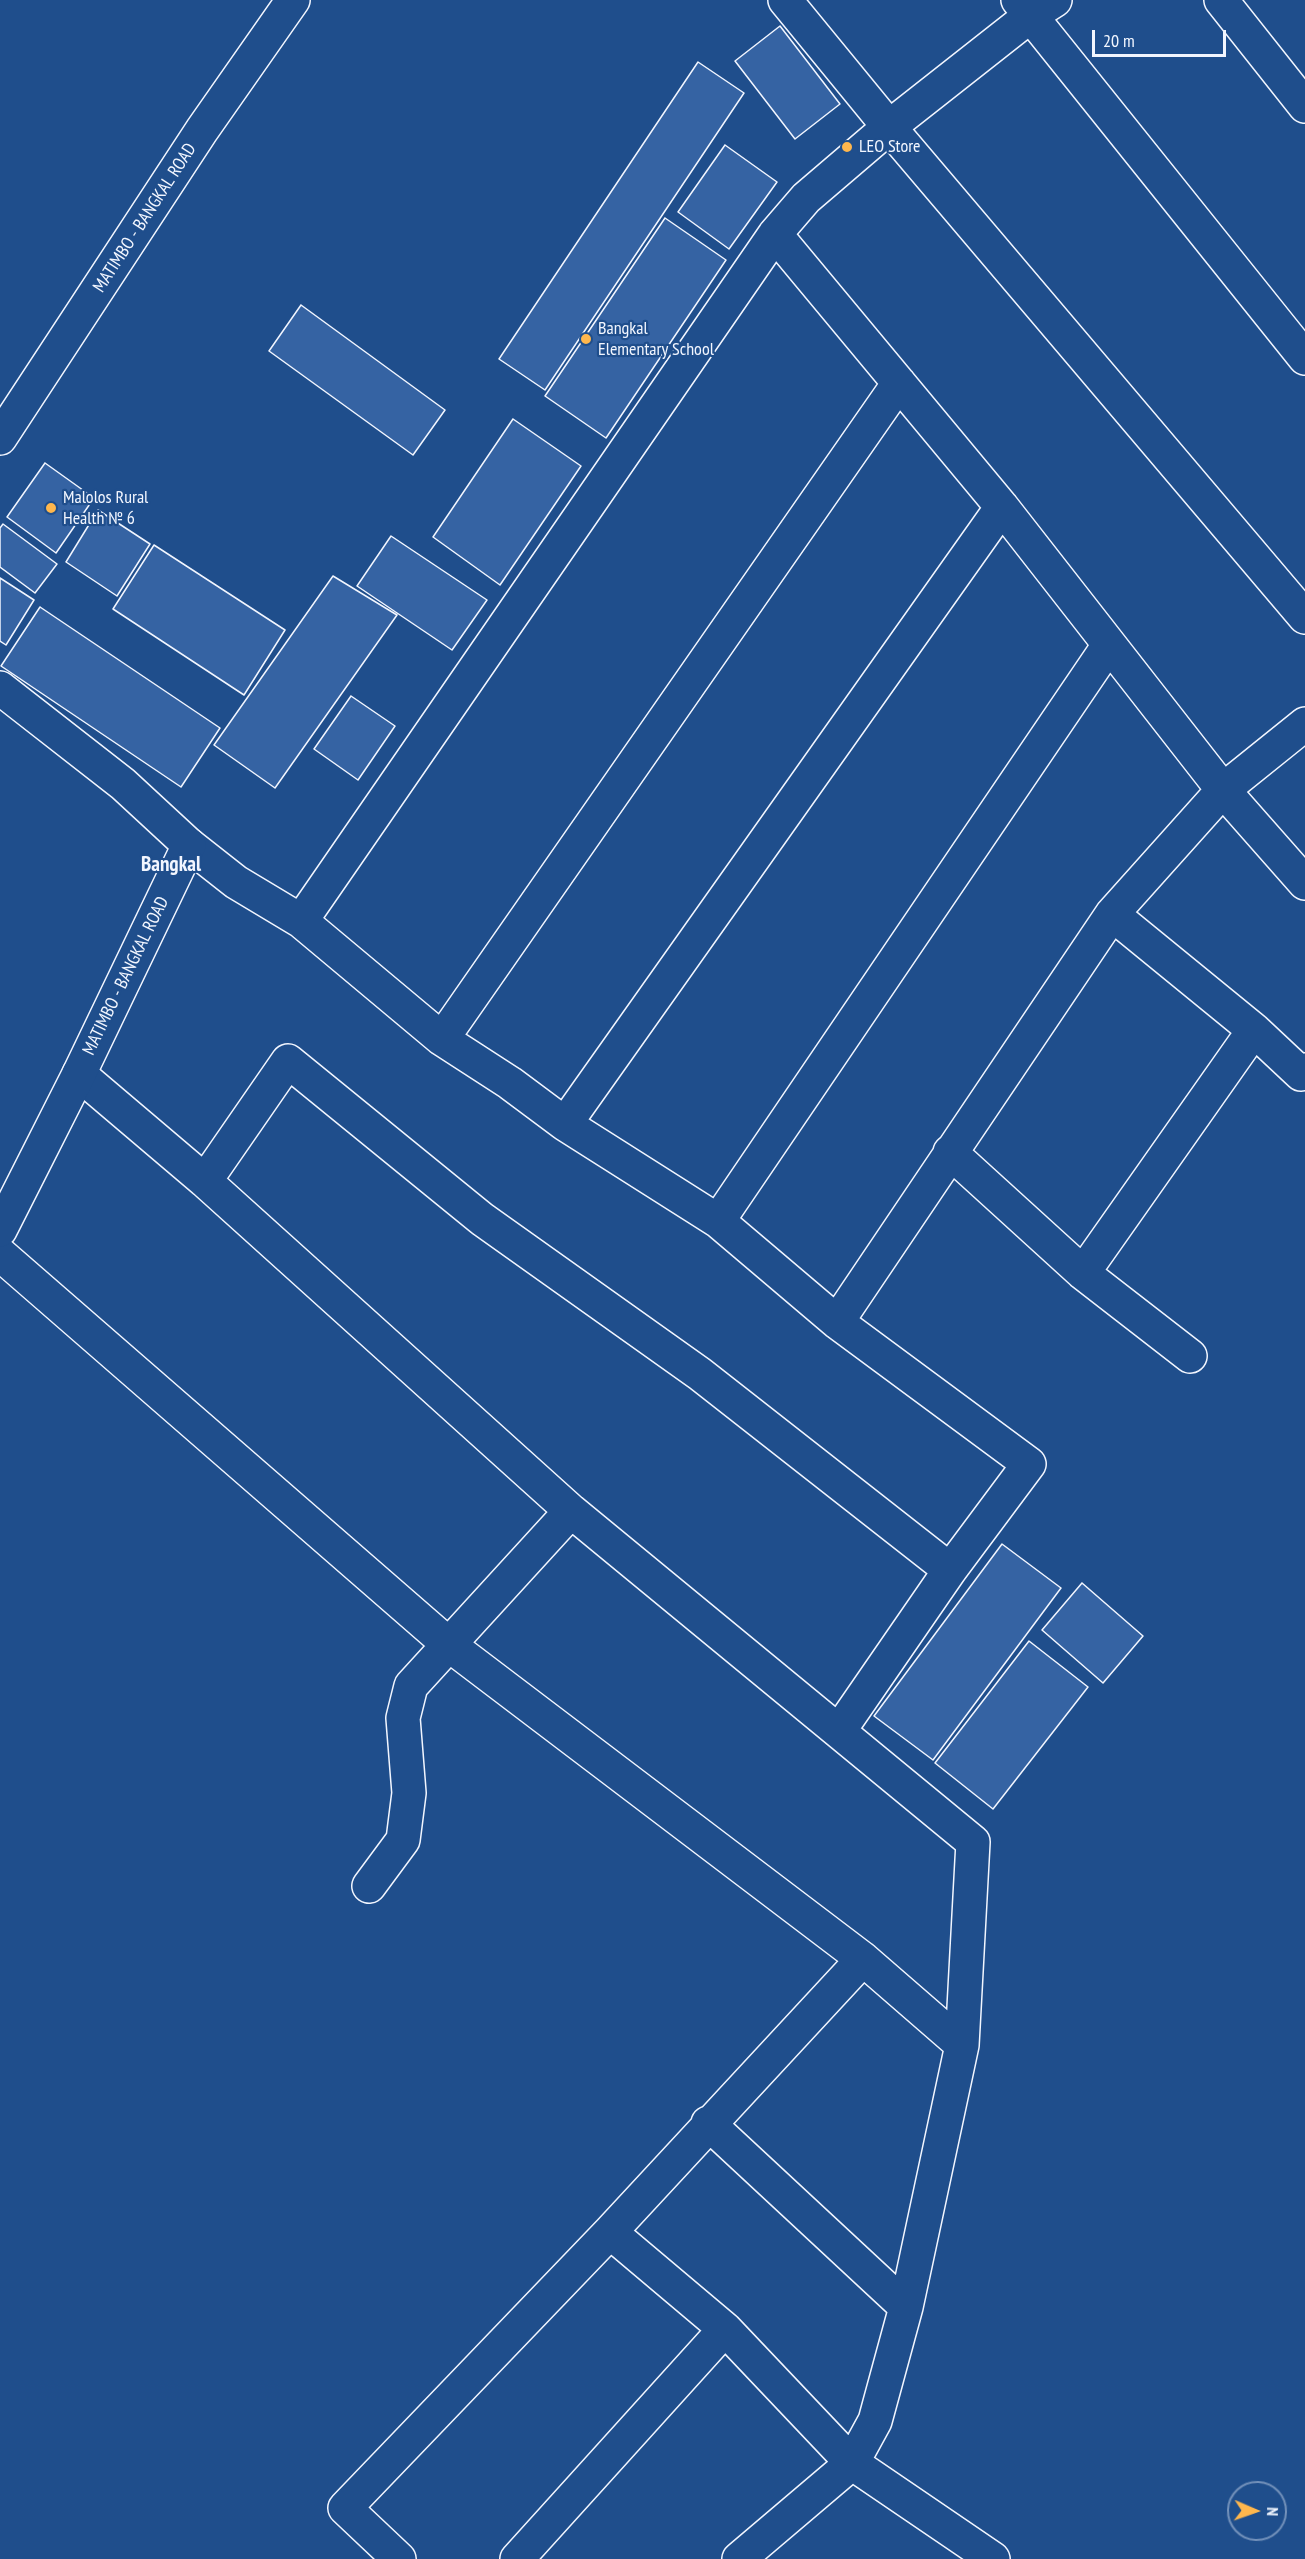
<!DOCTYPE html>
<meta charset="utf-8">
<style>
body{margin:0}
#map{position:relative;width:1305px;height:2559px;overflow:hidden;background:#1f4e8c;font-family:"PT Sans Narrow",sans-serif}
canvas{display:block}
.north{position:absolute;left:1227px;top:2481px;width:60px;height:60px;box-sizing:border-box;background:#1f4e8c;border:2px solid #7391ba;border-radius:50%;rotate:92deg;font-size:16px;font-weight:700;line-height:24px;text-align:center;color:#f2f6ff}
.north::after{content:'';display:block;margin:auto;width:21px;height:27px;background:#ffb74d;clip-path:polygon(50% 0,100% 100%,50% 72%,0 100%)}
.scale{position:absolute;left:1092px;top:30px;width:134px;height:27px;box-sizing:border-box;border:3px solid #f2f6ff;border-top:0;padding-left:8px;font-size:18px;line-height:21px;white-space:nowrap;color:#f2f6ff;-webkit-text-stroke:4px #1f4e8c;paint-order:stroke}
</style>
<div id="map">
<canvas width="1305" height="2559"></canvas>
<div class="north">N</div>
<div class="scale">20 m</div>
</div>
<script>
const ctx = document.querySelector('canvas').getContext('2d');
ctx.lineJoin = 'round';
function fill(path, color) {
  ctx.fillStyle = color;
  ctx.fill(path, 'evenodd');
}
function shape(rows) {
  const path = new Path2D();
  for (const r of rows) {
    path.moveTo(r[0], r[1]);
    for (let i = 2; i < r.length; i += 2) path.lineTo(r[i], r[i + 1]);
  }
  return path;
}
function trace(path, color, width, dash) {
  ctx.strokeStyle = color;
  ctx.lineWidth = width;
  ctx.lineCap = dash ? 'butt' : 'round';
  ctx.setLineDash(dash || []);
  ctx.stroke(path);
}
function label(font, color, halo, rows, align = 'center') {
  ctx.font = font + ' "PT Sans Narrow",sans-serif';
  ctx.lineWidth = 4.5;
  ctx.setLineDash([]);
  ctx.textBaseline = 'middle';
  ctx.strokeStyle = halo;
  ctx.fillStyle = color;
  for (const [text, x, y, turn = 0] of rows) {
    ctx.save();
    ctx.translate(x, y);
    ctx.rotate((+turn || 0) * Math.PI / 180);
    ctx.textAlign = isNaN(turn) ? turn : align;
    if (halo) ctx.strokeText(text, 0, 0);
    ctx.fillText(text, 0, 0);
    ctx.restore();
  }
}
const building = shape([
 [780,26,840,104,795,139,735,61,780,26],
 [698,62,744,93,545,390,499,359,698,62],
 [725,145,777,182,729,249,678,212,725,145],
 [665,218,726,260,606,438,545,396,665,218],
 [301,305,445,410,413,455,269,351,301,305],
 [513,419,581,466,500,585,433,537,513,419],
 [45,463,94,498,56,553,7,517,45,463],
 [98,510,150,544,117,596,66,562,98,510],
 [3,524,57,564,35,593,0,567,0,528,3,524],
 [391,536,487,600,452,650,357,586,391,536],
 [154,545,285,630,244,695,113,609,154,545],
 [333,576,397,615,275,788,214,745,333,576],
 [0,578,34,600,6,645,0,641,0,578],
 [40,607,220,728,181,787,1,666,40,607],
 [351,696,395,726,358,780,314,749,351,696],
 [1002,1544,1061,1588,933,1760,874,1716,1002,1544],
 [1082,1583,1143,1636,1103,1683,1042,1630,1082,1583],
 [1029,1641,1088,1687,993,1809,935,1763,1029,1641]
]);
const street = shape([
 [785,0,889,127,1305,617],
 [1018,0,1305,358],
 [1221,0,1305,106],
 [775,234,1002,507,1223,790,1305,883],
 [189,845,236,882,301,921,442,1039,510,1083,565,1124,1002,507],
 [1112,914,1254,1030,1301,1074,1305,1070],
 [301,921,775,234,806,198,889,127,1030,16,1055,0],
 [442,1039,899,383],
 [79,1074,205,1181,571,1511,973,1842,962,2045,906,2307,875,2421,852,2463,739,2559],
 [565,1124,718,1221,837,1322,1029,1464,950,1570,839,1731],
 [950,1152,1083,1273,1190,1356],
 [205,1181,288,1061,482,1219,700,1374,950,1570],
 [718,1221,1109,645],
 [0,1254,448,1644,863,1959,962,2045],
 [1083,1273,1254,1030],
 [837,1322,1112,914,1223,790,1305,724],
 [369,1886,403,1840,409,1793,403,1718,411,1686,571,1511],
 [708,2123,906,2307],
 [610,2232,725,2329,852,2463,993,2559],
 [399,2559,345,2508,610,2232,863,1959],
 [517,2559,725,2329]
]);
const secondary = shape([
 [0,438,202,130,293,0],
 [0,688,123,784,189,845,79,1074,0,1230]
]);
const markers = [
 [847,147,6,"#ffb74d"],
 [586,339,6,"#ffb74d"],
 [51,508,6,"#ffb74d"]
];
const poiNames = [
 ["LEO Store",859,147],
 ["Bangkal",598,329],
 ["Elementary School",598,350],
 ["Malolos Rural",63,498],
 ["Health № 6",63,519]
];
const streetNames = [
 ["MATIMBO - BANGKAL ROAD",145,218,-57],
 ["MATIMBO - BANGKAL ROAD",126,976,-64]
];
const quarterNames = [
 ["Bangkal",171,865]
];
fill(building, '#3563a3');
trace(building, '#f2f6ff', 1.5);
trace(street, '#f2f6ff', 36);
trace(secondary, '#f2f6ff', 36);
trace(street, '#1f4e8c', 33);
trace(secondary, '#1f4e8c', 33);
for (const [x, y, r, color] of markers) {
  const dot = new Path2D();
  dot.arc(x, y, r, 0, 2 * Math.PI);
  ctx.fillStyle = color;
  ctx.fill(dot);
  trace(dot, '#1f4e8c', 2);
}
label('18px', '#f2f6ff', '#1f4e8c', poiNames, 'left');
label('18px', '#f2f6ff', '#1f4e8c', streetNames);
label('bold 21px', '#f2f6ff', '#1f4e8c', quarterNames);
</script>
